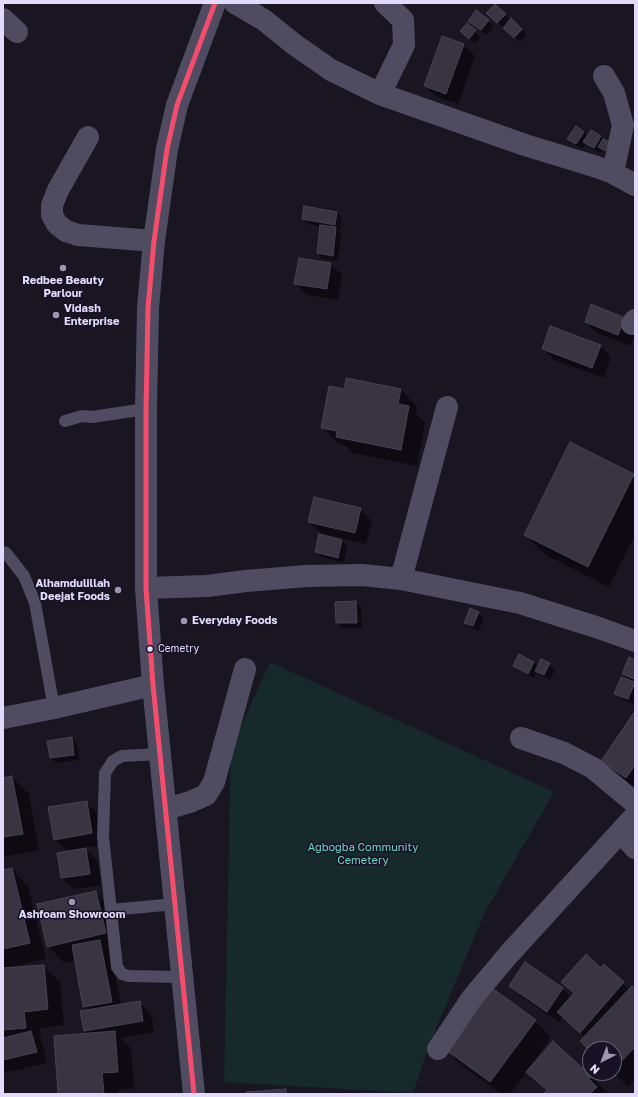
<!DOCTYPE html>
<style>
body{margin:0}
#map{position:relative;width:638px;height:1097px;overflow:hidden;background:#191621;font-family:"Golos Text",sans-serif}
canvas{display:block}
.frame{position:absolute;inset:0;border:4px solid #e2dbfb;pointer-events:none}
.north{position:absolute;left:582px;top:1041px;width:40px;height:40px;box-sizing:border-box;background:#171225;border:1px solid #68627b;border-radius:50%;rotate:222deg;font-size:11px;font-weight:700;line-height:16px;text-align:center;color:#e2dbfb}
.north::after{content:'';display:block;margin:auto;width:14px;height:18px;background:#9c96af;clip-path:polygon(50% 0,100% 100%,50% 72%,0 100%)}
</style>
<div id="map">
<canvas width="638" height="1097"></canvas>
<div class="frame"></div>
<div class="north">N</div>
</div>
<script>
const ctx = document.querySelector('canvas').getContext('2d');
ctx.lineJoin = 'round';
function fill(path, color) {
  ctx.fillStyle = color;
  ctx.fill(path, 'evenodd');
}
function shape(rows) {
  const path = new Path2D();
  for (const r of rows) {
    path.moveTo(r[0], r[1]);
    for (let i = 2; i < r.length; i += 2) path.lineTo(r[i], r[i + 1]);
  }
  return path;
}
function trace(path, color, width, dash) {
  ctx.strokeStyle = color;
  ctx.lineWidth = width;
  ctx.lineCap = dash ? 'butt' : 'round';
  ctx.setLineDash(dash || []);
  ctx.stroke(path);
}
function label(font, color, halo, rows, align = 'center') {
  ctx.font = font + ' "Golos Text",sans-serif';
  ctx.lineWidth = 3;
  ctx.setLineDash([]);
  ctx.textBaseline = 'middle';
  ctx.strokeStyle = halo;
  ctx.fillStyle = color;
  for (const [text, x, y, turn = 0] of rows) {
    ctx.save();
    ctx.translate(x, y);
    ctx.rotate((+turn || 0) * Math.PI / 180);
    ctx.textAlign = isNaN(turn) ? turn : align;
    if (halo) ctx.strokeText(text, 0, 0);
    ctx.fillText(text, 0, 0);
    ctx.restore();
  }
}
const green = shape([
 [270,662,554,792,485,912,430,1043,413,1093,224,1082,231,748]
]);
const shadow = shape([
 [495,5,527,35,520,42,493,18],
 [469,20,488,21,493,26,486,35],
 [467,25,481,37,475,43,467,37],
 [464,45,475,56,458,104,437,97,425,86],
 [591,131,601,137,604,140,611,156,602,150,600,153,590,147,586,143,582,149,574,144,569,139,584,132,588,137],
 [337,213,342,218,340,230,337,230,341,234,338,261,323,259,318,253,321,227,308,224,303,219],
 [300,259,331,264,342,275,338,300,307,295,295,283],
 [592,306,635,333,630,346,597,333,586,322],
 [600,346,611,357,604,378,554,360,543,348],
 [346,379,401,390,417,406,416,414,425,423,417,466,353,453,345,445,339,444,322,427,345,390],
 [571,443,635,477,635,535,609,587,546,555,525,535],
 [360,509,372,521,366,544,321,533,310,522],
 [342,540,347,546,344,563,322,557,316,552],
 [355,602,361,607,362,628,343,628,337,623],
 [478,613,484,618,479,631,471,628,465,623],
 [519,655,534,662,538,667,549,664,555,670,550,680,542,676,537,672,534,678,520,671,514,666],
 [629,658,635,661,635,682,632,680,635,684,635,700,633,704,621,699,616,693,631,682,623,674],
 [635,713,635,787,613,772,602,761],
 [71,738,77,744,79,760,56,763,51,758],
 [12,777,29,794,39,850,3,857,3,779],
 [86,802,98,813,103,844,84,848,97,860,101,885,74,889,62,878,58,853,68,852,55,839],
 [12,869,28,886,46,959,7,968,7,969,43,966,60,982,64,1025,40,1028,41,1042,43,1044,47,1063,3,1073,3,871],
 [95,892,112,908,122,949,111,952,121,1005,139,1002,151,1014,154,1032,120,1038,131,1048,134,1088,118,1090,118,1094,60,1094,88,1034,85,1030,89,1011,84,1006,76,960,64,963,48,946],
 [526,964,563,989,571,998,575,994,563,982,601,969,604,966,630,990,635,990,635,1080,628,1087,614,1073,614,1049,590,1049,590,1050,585,1037,563,1016,559,1022,522,997,511,986],
 [535,1021,551,1037,532,1064,591,1076,607,1093,606,1094,545,1094,547,1091,527,1071,510,1094,501,1094,460,1064,444,1047]
]);
const building = shape([
 [495,4,506,14,497,23,486,13,495,4],
 [476,10,489,20,481,30,468,21,476,10],
 [511,18,522,29,514,38,503,28,511,18],
 [467,23,476,30,469,39,460,31,467,23],
 [442,36,464,44,446,94,424,86,442,36],
 [576,126,584,132,576,144,567,139,576,126],
 [591,130,601,136,594,148,583,142,591,130],
 [603,139,610,142,606,151,598,147,603,139],
 [304,206,337,212,335,225,302,219,304,206],
 [320,225,336,227,333,256,317,253,320,225],
 [299,258,331,263,327,289,294,284,299,258],
 [591,304,625,318,618,335,585,322,591,304],
 [550,326,601,345,592,368,542,349,550,326],
 [346,378,401,389,398,404,409,406,401,450,336,437,337,431,321,428,329,386,344,389,346,378],
 [570,442,634,474,588,567,524,535,570,442],
 [314,497,361,508,355,533,308,522,314,497],
 [319,534,342,540,338,558,315,552,319,534],
 [356,601,357,623,336,623,335,602,356,601],
 [470,608,479,612,473,626,464,623,470,608],
 [519,654,534,662,528,674,513,666,519,654],
 [629,657,635,660,634,679,622,674,629,657],
 [541,659,550,663,544,675,535,671,541,659],
 [621,677,635,682,628,699,614,694,621,677],
 [635,711,635,765,626,778,601,761,635,711],
 [72,737,74,755,50,758,47,741,72,737],
 [12,776,23,834,3,837,3,778,12,776],
 [87,801,92,833,54,840,48,807,87,801],
 [86,848,90,874,61,878,57,853,86,848],
 [12,868,30,943,3,949,3,870,12,868],
 [96,891,106,933,47,947,37,904,96,891],
 [100,940,112,1002,83,1007,72,945,100,940],
 [586,954,601,968,604,964,624,982,580,1033,557,1012,574,993,561,982,586,954],
 [525,962,563,988,547,1012,509,986,525,962],
 [44,965,48,1009,24,1012,26,1028,3,1030,3,968,44,965],
 [488,985,536,1020,490,1082,442,1047,488,985],
 [632,986,635,989,635,1047,614,1069,614,1049,590,1049,590,1051,580,1041,632,986],
 [140,1001,143,1021,84,1031,80,1011,140,1001],
 [31,1031,37,1052,3,1060,3,1038,31,1031],
 [115,1031,118,1072,102,1073,104,1094,58,1094,54,1036,115,1031],
 [553,1041,591,1076,589,1079,597,1087,590,1094,543,1094,547,1090,526,1072,553,1041],
 [286,1089,286,1094,246,1094,246,1092,286,1089]
]);
const service = shape([
 [65,421,82,416,92,417,146,409],
 [3,552,6,553,24,576,35,603,54,708],
 [160,754,122,756,113,761,105,773,103,837,117,967,122,974,129,976,182,977],
 [111,910,175,904]
]);
const minor = shape([
 [235,3,264,20,295,45,331,70,380,94,525,145,597,167,613,173,635,185],
 [3,19,17,32],
 [604,76,614,93,623,125,613,173],
 [380,94,404,45,403,20,385,3],
 [88,137,58,190,52,205,52,215,57,224,66,231,78,235,154,241],
 [632,324,635,320],
 [401,579,447,407],
 [146,588,207,586,246,581,306,576,362,575,401,579,520,603,599,628,635,641],
 [3,718,54,708,153,685],
 [521,738,564,753,593,768,635,803],
 [166,809,190,802,206,795,214,782,245,669],
 [621,832,635,848],
 [438,1049,472,998,509,954,635,816]
]);
const tertiary = shape([
 [194,1094,153,685,146,588,146,409,148,308,154,241,167,149,177,105,215,3]
]);
const bus1 = shape([
 [194,1094,153,685,146,588,146,409,148,308,154,241,167,149,177,105,215,3]
]);
const markers = [
 [63,268,4,"#9c96af"],
 [56,315,4,"#9c96af"],
 [118,590,4,"#9c96af"],
 [184,621,4,"#9c96af"],
 [150,649,3.5,"#e2dbfb"],
 [72,902,4,"#9c96af"]
];
const busNames = [
 ["Cemetry",158,649]
];
const poiNames = [
 ["Redbee Beauty",63,281],
 ["Parlour",63,294],
 ["Vidash",64,309,"left"],
 ["Enterprise",64,322,"left"],
 ["Alhamdulillah",110,584,"right"],
 ["Deejat Foods",110,597,"right"],
 ["Everyday Foods",192,621,"left"],
 ["Ashfoam Showroom",72,915]
];
const parkNames = [
 ["Agbogba Community",363,848],
 ["Cemetery",363,861]
];
fill(green, '#162a2c');
fill(shadow, '#0007');
fill(building, '#393442');
trace(building, '#474254', 1);
trace(service, '#4f4c61', 12);
trace(minor, '#4f4c61', 22);
trace(tertiary, '#4f4c61', 22);
trace(bus1, '#f44d6c', 5);
for (const [x, y, r, color] of markers) {
  const dot = new Path2D();
  dot.arc(x, y, r, 0, 2 * Math.PI);
  ctx.fillStyle = color;
  ctx.fill(dot);
  trace(dot, '#171225', 1.5);
}
label('10px', '#e2dbfb', '#171225', busNames, 'left');
label('bold 11px', '#e2dbfb', '#171225', poiNames);
label('11px', '#6fd3c4', '#171225', parkNames);
</script>
